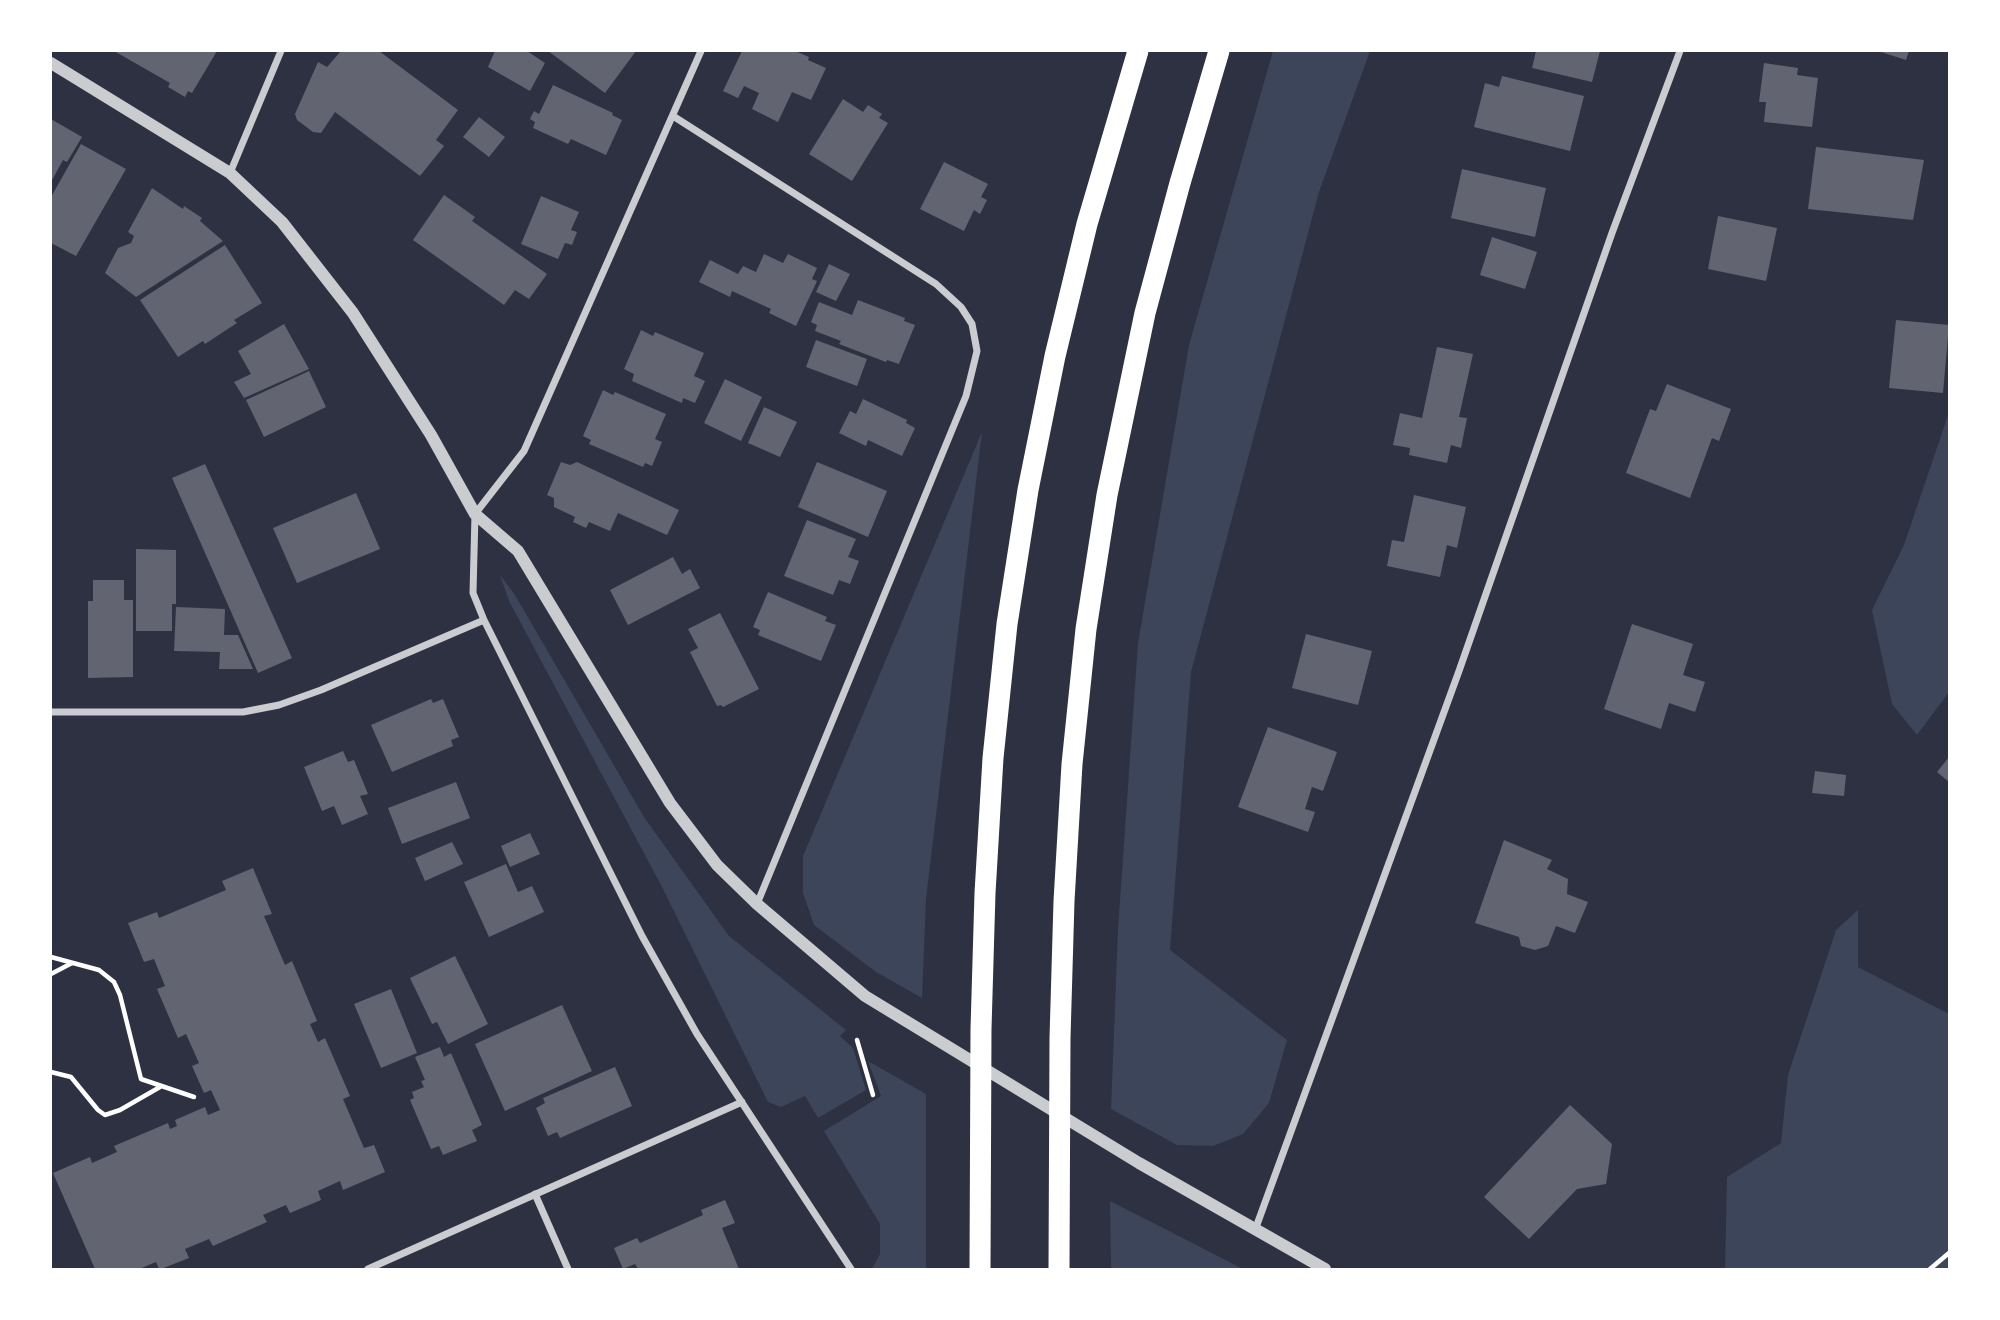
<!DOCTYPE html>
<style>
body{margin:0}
#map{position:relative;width:2000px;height:1320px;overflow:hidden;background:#2d3142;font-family:"IBM Plex Serif",serif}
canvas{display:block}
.frame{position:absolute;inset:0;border:52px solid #fff;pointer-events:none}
</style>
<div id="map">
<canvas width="2000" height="1320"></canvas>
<div class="frame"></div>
</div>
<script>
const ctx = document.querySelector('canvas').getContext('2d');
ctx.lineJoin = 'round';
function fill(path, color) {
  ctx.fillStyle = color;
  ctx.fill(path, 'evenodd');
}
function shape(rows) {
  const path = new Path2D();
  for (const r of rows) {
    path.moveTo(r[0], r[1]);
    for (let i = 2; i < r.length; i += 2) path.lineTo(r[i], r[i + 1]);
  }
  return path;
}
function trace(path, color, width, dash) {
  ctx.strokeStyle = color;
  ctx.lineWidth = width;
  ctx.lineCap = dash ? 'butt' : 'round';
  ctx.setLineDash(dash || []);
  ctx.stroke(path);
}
const green = shape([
 [1273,51,1370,51,1319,192,1191,672,1170,950,1287,1040,1269,1103,1243,1134,1213,1146,1177,1145,1111,1109,1118,929,1138,643,1189,345],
 [1949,412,1949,692,1917,735,1892,704,1872,610,1904,545],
 [982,432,926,899,922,998,876,972,814,925,803,893,803,856],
 [500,575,515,595,644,817,729,936,846,1030,840,1036,853,1048,866,1090,818,1118,805,1096,781,1107,768,1102,661,885,509,601],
 [1858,910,1858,967,1949,1014,1949,1269,1725,1269,1727,1177,1781,1143,1788,1075,1836,930],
 [868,1061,926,1094,926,1269,872,1269,880,1254,880,1224,824,1131,881,1096],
 [1110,1201,1169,1231,1243,1269,1111,1269]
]);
const building = shape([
 [114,51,217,51,192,93,188,91,185,97,168,87,170,83],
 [341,51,379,51,458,110,436,140,444,146,420,176,335,112,321,133,313,132,297,120,295,114,318,62,327,67],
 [495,51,527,51,545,63,530,91,488,67],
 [548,51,636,51,605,93],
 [742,51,795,51,809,57,808,60,826,68,811,100,792,92,778,122,752,109,759,93,744,86,738,98,723,91],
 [1536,51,1600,51,1592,82,1532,68],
 [1878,51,1909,51,1906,60],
 [1764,63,1798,68,1797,75,1818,78,1812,127,1764,122,1766,102,1759,102],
 [1502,76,1584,96,1570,151,1474,127,1485,83,1499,87],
 [553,85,613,113,612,115,622,120,606,155,571,139,568,144,533,128,535,122,530,119,534,111,539,114],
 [843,99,863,112,868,105,882,114,879,118,888,123,852,181,809,154],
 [479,117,505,137,489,157,463,137],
 [51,119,82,137,67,162,63,160,51,182],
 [81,144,126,169,76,256,51,243,51,197],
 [1816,147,1924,160,1913,220,1808,209],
 [944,162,988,184,981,197,987,200,980,214,974,210,964,231,920,209],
 [1462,169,1546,188,1535,237,1451,218],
 [152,188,183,209,184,206,202,218,200,221,223,241,136,297,105,273,118,248,131,243,134,236,128,232],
 [444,195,475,217,472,221,547,274,529,299,515,290,504,305,413,240],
 [541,196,579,212,571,230,577,232,572,245,565,243,558,259,521,244],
 [1718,216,1777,228,1766,281,1708,269],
 [1492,237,1537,252,1525,289,1480,275],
 [225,245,262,303,234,320,237,323,205,344,203,341,178,357,140,300],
 [764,254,783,263,788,254,817,268,812,279,817,281,796,326,769,313,771,309,732,291,730,297,699,282,710,260,738,274,743,266,756,272],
 [829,264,850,274,836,301,816,292],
 [858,300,905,318,904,321,915,325,899,364,887,360,886,362,839,344,841,341,815,331,817,325,811,322,819,302,852,315],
 [1896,320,1949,325,1943,393,1889,388],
 [284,324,309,369,244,398,234,382,251,374,238,351],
 [641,330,653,336,655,332,704,353,694,376,705,381,695,403,683,398,682,403,632,381,634,374,624,369],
 [816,340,867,359,857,386,806,367],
 [1437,347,1473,354,1459,417,1467,418,1461,448,1451,445,1447,463,1409,455,1410,448,1393,445,1400,413,1422,418],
 [309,371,326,407,264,437,246,400],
 [725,379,762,397,741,441,704,423],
 [1667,384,1731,409,1719,441,1712,438,1690,498,1626,473,1650,409,1656,411],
 [603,390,613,395,615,392,666,414,655,439,662,442,652,466,645,463,643,467,589,444,591,440,583,436],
 [863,399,907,420,906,423,915,428,902,456,868,440,866,446,839,433,850,411,856,414],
 [764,407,797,422,780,457,748,443],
 [561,462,570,465,577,462,679,510,667,535,618,513,610,531,589,522,586,528,573,522,575,517,554,507,554,498,547,495],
 [817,462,887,491,868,537,798,507],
 [205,464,292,658,258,673,172,478],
 [356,493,380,549,297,583,273,528],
 [1414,495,1466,507,1457,548,1447,545,1440,577,1387,566,1392,540,1404,542],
 [807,520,856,539,848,557,859,561,850,584,839,580,833,595,784,576],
 [136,549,176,550,176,604,172,604,172,631,136,631],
 [673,557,682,574,690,569,700,588,628,625,610,590],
 [93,580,124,580,124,600,133,600,133,677,88,678,88,601,93,601],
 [768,592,827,617,825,621,836,625,821,661,758,635,760,630,753,627],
 [176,607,225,609,224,635,238,635,253,669,219,669,220,652,174,651],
 [720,613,759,689,723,707,721,705,717,706,690,652,698,648,688,629],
 [1632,624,1693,644,1683,675,1705,682,1695,712,1669,703,1661,729,1604,709],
 [1306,634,1372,651,1358,705,1292,688],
 [431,699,433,703,443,699,459,737,451,740,453,746,392,772,371,725],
 [1268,727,1337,752,1323,791,1312,787,1305,809,1315,812,1308,832,1238,807],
 [343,751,348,762,354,760,368,794,360,796,368,814,342,825,334,806,322,811,304,767],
 [1949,757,1949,782,1937,772],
 [1815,771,1846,775,1844,796,1812,793],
 [456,782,470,818,402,844,388,808],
 [530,833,540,854,510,867,501,846],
 [1504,840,1552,860,1547,869,1568,879,1567,894,1588,902,1575,933,1556,926,1548,946,1535,950,1521,946,1519,937,1475,923],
 [452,842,463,864,425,881,415,858],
 [506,864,518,892,532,886,544,912,489,937,464,882],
 [253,868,272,914,264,916,285,965,292,961,317,1021,310,1024,318,1042,325,1038,350,1096,343,1099,364,1148,374,1145,385,1172,343,1190,340,1181,318,1191,321,1200,290,1213,286,1205,263,1215,267,1222,213,1246,209,1239,185,1249,189,1258,161,1269,159,1269,156,1262,139,1269,95,1269,53,1173,90,1157,92,1163,117,1152,114,1146,168,1123,170,1129,177,1126,175,1120,205,1107,208,1115,220,1110,211,1090,204,1093,192,1066,199,1063,186,1034,178,1038,157,989,165,986,154,959,144,962,128,923,157,912,159,918,226,890,222,881],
 [455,956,488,1024,448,1044,437,1022,432,1024,410,978],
 [391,989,417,1053,381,1068,354,1004],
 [562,1005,592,1071,505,1111,475,1044],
 [440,1047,444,1057,451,1053,482,1125,472,1130,477,1141,443,1155,439,1146,431,1149,410,1100,414,1098,412,1092,424,1087,421,1081,425,1080,415,1057],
 [615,1067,632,1106,560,1138,557,1132,548,1136,536,1108,545,1103,543,1098],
 [1570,1105,1612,1144,1606,1184,1577,1189,1529,1239,1484,1197],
 [725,1200,735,1223,722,1228,739,1269,638,1269,635,1264,623,1269,614,1248,637,1238,640,1243,703,1215,701,1210]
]);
const path = shape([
 [51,957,99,970,114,982,120,995,141,1079,194,1097],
 [51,974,72,963],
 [857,1040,873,1095],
 [51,1072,71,1077,98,1110,105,1115,120,1110,160,1087],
 [1930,1269,1949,1253]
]);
const minor = shape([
 [701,51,524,451,475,514,473,593,484,620,642,936,697,1034,851,1269],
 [673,116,936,284,961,307,972,324,977,351,966,396,757,904],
 [230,173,281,51],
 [51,712,243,712,279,705,321,690,484,620],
 [535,1194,568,1269],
 [1255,1230,1459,671,1612,233,1680,51],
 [368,1269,742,1102]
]);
const tertiary = shape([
 [51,63,230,173,282,222,353,313,431,435,475,514,518,551,670,803,717,865,757,904,865,996,1139,1163,1325,1269]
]);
const motorway = shape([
 [980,1269,981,1029,985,893,993,758,1007,624,1028,490,1055,356,1087,224,1138,51],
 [1059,1269,1060,1038,1064,901,1072,764,1086,629,1107,495,1145,313,1180,183,1219,51]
]);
fill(green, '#3c4559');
fill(building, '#626471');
trace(path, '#fff', 4.5);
trace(minor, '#caccd0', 7);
trace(tertiary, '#caccd0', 12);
trace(motorway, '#fff', 21);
</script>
